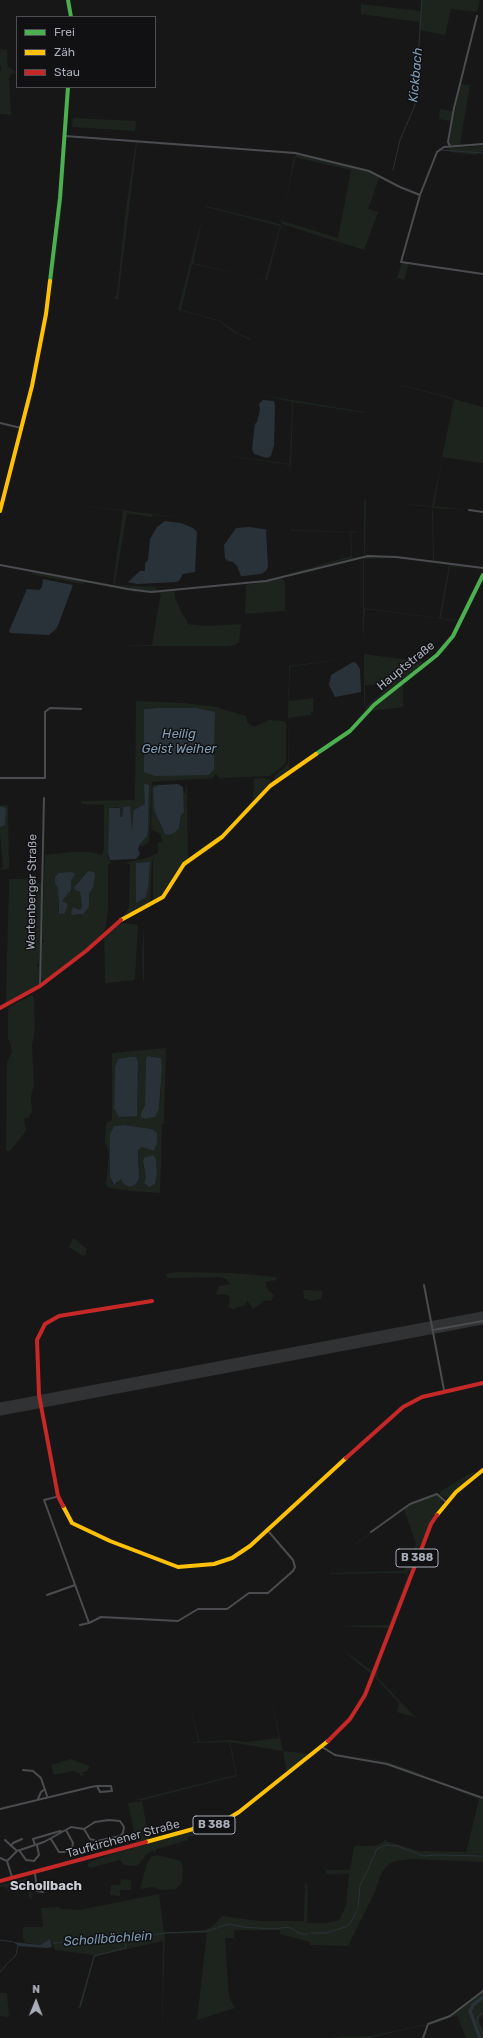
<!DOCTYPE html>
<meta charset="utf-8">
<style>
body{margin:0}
#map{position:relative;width:483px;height:2038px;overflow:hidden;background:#171717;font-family:Rubik,sans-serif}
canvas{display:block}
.legend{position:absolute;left:16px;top:16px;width:140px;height:72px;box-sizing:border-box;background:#111113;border:1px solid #4d4f55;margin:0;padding:5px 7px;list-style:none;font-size:12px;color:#a8adb8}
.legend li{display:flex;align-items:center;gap:8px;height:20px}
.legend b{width:20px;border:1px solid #4d4f55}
.north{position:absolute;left:16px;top:1982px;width:40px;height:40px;-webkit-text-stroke:3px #111113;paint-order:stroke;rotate:1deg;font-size:11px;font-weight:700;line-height:16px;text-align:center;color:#a8adb8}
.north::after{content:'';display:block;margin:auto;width:14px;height:18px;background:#a8adb8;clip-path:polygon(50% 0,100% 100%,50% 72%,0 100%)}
</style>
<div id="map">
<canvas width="483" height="2038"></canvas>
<ul class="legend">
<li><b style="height:5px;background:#4caf50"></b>Frei</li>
<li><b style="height:5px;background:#ffc107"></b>Zäh</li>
<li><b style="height:5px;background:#c62828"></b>Stau</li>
</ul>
<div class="north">N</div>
</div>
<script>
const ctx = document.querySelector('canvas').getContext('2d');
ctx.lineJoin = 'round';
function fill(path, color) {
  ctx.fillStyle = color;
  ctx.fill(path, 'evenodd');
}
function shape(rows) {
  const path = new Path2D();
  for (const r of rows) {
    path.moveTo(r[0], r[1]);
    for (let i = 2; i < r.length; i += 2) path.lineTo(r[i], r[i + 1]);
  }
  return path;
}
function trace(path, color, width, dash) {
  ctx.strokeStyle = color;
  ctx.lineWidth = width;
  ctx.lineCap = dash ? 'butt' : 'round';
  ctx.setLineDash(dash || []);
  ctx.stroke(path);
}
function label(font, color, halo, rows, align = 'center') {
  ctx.font = font + ' Rubik,sans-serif';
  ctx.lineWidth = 3;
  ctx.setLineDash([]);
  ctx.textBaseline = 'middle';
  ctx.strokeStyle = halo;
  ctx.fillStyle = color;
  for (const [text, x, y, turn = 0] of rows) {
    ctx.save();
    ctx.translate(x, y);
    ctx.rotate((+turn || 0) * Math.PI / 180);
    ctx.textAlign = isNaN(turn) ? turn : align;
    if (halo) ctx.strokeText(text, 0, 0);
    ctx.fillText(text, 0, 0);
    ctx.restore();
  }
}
const green = shape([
 [421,0,480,0,477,12,451,9,445,35,420,30,419,22,361,14,361,4,420,11],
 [0,49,7,50,8,67,16,72,10,75,9,79,11,115,0,114,0,71,2,71,0,64],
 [460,84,470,85,460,145,451,145,449,143],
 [440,109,452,111,452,119,449,121,439,119],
 [73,118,136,121,135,131,72,127],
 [67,138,61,217,53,283,51,291,60,216],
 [136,142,211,147,211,148,137,143,118,299,114,299,117,294,126,208],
 [483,146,483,151,475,155,450,152,449,148],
 [213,148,206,206,280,224,281,226,267,280,192,264,181,310,219,320,239,334,250,338,250,340,233,332,219,321,178,310,203,215,193,263,265,280,280,226,206,207],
 [296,154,371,172,380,176,368,209,378,212,364,250,282,224,282,222,281,224],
 [294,157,351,170,338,238,282,221],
 [403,263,408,264,408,266,393,320,404,280,397,278,401,265],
 [365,376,453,398,451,409,452,399],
 [262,395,364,412,364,413,293,402,291,471,290,465,202,452,290,464,292,402],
 [454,399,483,407,483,463,442,457],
 [442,459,434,506,468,510,433,508,434,560,480,567,433,561,432,507,399,503,432,506],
 [364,499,366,501,365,555,380,554,401,556,431,560,380,554,364,555],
 [44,500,97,507,128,511,185,518,153,515,151,517,127,513,115,583,113,584,123,511],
 [291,529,293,530,360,532,351,533,352,558,291,574,291,573,290,572,292,573,351,556,350,532,291,531],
 [366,557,388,557,398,558,364,559,364,608,439,618,449,565,470,568,450,567,441,618,458,620,482,572,481,569,472,568,481,569,483,571,458,621,365,609,363,642,363,559],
 [33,572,143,592,175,591,175,597,181,612,187,621,187,624,206,626,241,624,239,642,235,645,227,646,114,646,152,645,161,593,153,593,135,592,86,582,82,584,31,574],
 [282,578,285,583,285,611,245,614,246,585],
 [117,585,156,587,157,588,155,591,146,591],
 [447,645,448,648,403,684,403,707,371,711],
 [364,654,425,662,364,711,366,707,392,684,365,685,365,704,364,707],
 [362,656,290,667,289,701,313,698,313,711,310,713,311,715,288,718,289,666],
 [136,701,184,703,216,707,246,716,247,722,254,727,269,720,284,721,286,724,286,762,283,766,270,776,219,778,216,774,212,778,152,782,149,842,143,846,140,846,140,844,147,836,149,788,145,804,141,808,138,808,131,832,130,809,125,807,122,809,122,817,120,817,120,809,118,807,109,808,108,858,111,863,108,865,108,910,105,931,89,947,43,982,41,978,42,943,45,940,42,940,45,855,71,852,91,852,102,855,104,848,104,805,81,804,82,801,135,800],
 [158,708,197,708,215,712,215,756,144,772,144,709],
 [58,873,74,873,71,881,69,892,62,901,62,914,58,911,58,888,55,877],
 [85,874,93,888,89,894,89,907,86,913,80,915,73,915,75,907,80,910,82,906,80,892,75,890,75,885],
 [356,713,361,713,363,714,354,725,349,730,291,769,276,779,273,779,275,775,284,768,288,763,288,721,289,720,294,719,288,721,289,770,350,729,362,714],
 [286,776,301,776,286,777,273,787,228,834,214,847,199,856,226,836,268,790],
 [265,778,270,780,270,782,256,800,213,843,193,855,194,853,224,832,253,800,254,779],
 [162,784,158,785,154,810,165,834,180,825,181,815,184,812,183,790,185,794,187,784,188,859,178,870,168,889,161,897,153,901,153,860,155,858,152,860,150,902,122,918,129,907,130,864,124,863,147,858,158,853,158,843,162,842,161,834,151,829,152,787,153,785],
 [0,805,7,805,8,807,9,869,0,870,3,867,0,834,0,827,2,826,3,806],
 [9,879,36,879,36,883,42,883,39,963,36,965,39,967,39,984,6,1003],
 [123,923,138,925,135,980,105,983,104,936,115,926],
 [144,928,144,981,143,981,142,955],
 [32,995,34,998,35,1030,32,1045,34,1085,31,1096,32,1112,29,1117,24,1119,26,1130,23,1135,10,1151,6,1151,7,1062,12,1052,10,1042,8,1039,8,1011,9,1007],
 [166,1048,164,1124,156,1124,162,1124,160,1193,131,1191,110,1188,106,1186,109,1153,105,1141,106,1125,107,1122,112,1120,112,1053],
 [149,1056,161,1058,162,1067,160,1104,155,1117,145,1119,141,1117,141,1113,145,1105,146,1058],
 [133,1057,138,1062,137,1105,114,1108,115,1066,117,1061],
 [124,1125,152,1129,157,1133,155,1150,142,1147,138,1150,139,1178,136,1184,130,1187,121,1179,118,1180,117,1184,112,1184,110,1177,110,1134,114,1126],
 [157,1164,155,1184,148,1186,145,1185,146,1178,143,1165],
 [73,1238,86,1248,86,1254,83,1256,69,1247],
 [177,1272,233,1273,276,1277,277,1280,265,1282,268,1290,274,1295,271,1301,265,1300,253,1309,247,1300,245,1305,233,1309,228,1307,230,1298,228,1295,216,1294,219,1286,231,1284,226,1279,220,1277,168,1278,166,1274],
 [303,1290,323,1291,321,1299,311,1301,304,1298],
 [471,1473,475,1473,447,1499,440,1494,441,1491],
 [437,1495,442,1499,443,1503,429,1525,419,1547,417,1547,418,1549,411,1570,406,1572,409,1574,390,1625,363,1696,361,1697,370,1678,370,1673,338,1646,372,1671,389,1628,333,1626,389,1625,408,1575,404,1573,330,1574,330,1573,404,1571,416,1544,404,1509,362,1540,358,1543,350,1545,358,1542,406,1506],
 [393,1626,380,1662,377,1677,415,1717,397,1712,399,1703,375,1677,365,1699,354,1716,327,1745,327,1748,334,1754,370,1758,383,1761,411,1770,435,1779,372,1759,334,1754,326,1749,325,1747,357,1711],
 [270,1693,283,1751,309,1754,287,1772,283,1751,230,1742,237,1776,143,1800,135,1800,236,1775,229,1742,191,1743,198,1742,198,1740,190,1707,200,1742,231,1740,246,1742,279,1738],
 [71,1759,90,1766,87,1771,81,1773,85,1775,81,1776,79,1773,73,1771,54,1775,51,1765],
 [455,1790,459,1790,483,1799,483,1855,466,1853,479,1799],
 [142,1801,149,1839,136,1842,128,1803],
 [226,1822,215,1827,88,1862,121,1851],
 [226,1824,227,1825,217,1830,188,1837,188,1840,157,1849,154,1853,153,1850,147,1854,137,1866,123,1865,120,1860,90,1868,88,1866,88,1863,92,1861],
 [385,1838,386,1841,419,1851,463,1852,483,1856,483,1862,411,1859,397,1861,389,1864,382,1872,374,1894,348,1946,310,1945,310,1942,280,1934,280,1930,234,1930,234,1938,225,1938,229,1997,235,2008,197,2020,207,1933,165,1934,162,2038,163,1941,95,1956,81,2007,78,2009,94,1955,55,1950,50,1939,40,1945,23,1942,25,1940,23,1939,23,1927,42,1927,43,1925,41,1908,60,1907,59,1908,62,1909,79,1910,159,1894,164,1933,206,1930,213,1926,222,1916,260,1921,304,1921,305,1883,307,1884,306,1891,306,1921,310,1939,306,1921,306,1894,308,1884,307,1923,326,1923,339,1920,346,1906,349,1874,326,1875,350,1873,326,1874,326,1870,350,1870,354,1846,375,1846,384,1842],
 [157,1855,181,1861,183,1869,182,1883,176,1889,162,1890,153,1887,140,1889,147,1863,151,1857],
 [27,1878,30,1881,32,1898,30,1899,27,1886,9,1891,3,1886,0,1887,0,1885,11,1882,12,1886,7,1888,8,1890,23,1886,26,1885,24,1882,14,1884,14,1882],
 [121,1879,131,1880,131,1890,120,1890,120,1896,110,1895,111,1885,120,1885],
 [483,1991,483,2014,479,2020,483,2030,483,2038,466,2038,457,2015,427,2027,444,2019],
 [0,1993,7,1993,9,2017,0,2016],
 [422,2025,426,2025,425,2028,425,2026,421,2026,369,2038,323,2038,371,2036]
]);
const water = shape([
 [263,400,274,401,275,406,274,445,271,456,267,458,254,454,252,449,255,424,257,422,260,409,259,404],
 [165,521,181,523,193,528,197,532,195,572,183,574,179,581,176,582,137,584,128,582,140,571,145,571,145,563,148,560,150,539,157,527],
 [250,527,269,530,266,531,268,567,266,571,261,574,243,576,241,576,237,566,233,562,228,561,225,558,224,545,236,528],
 [43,579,73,585,57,628,49,635,10,633,9,631,27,589,39,590,42,587],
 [353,662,356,663,360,669,361,692,335,697,329,685,331,675],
 [158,708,197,708,215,712,214,769,209,775,155,776,144,772,144,709],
 [144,784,149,785,149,788,148,830,147,836,140,844,138,849,140,854,136,859,110,860,108,853,109,808,120,808,120,817,122,817,123,807,130,806,132,831,134,810,145,804],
 [178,784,183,787,184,812,181,815,179,828,174,833,168,835,165,834,154,810,153,788,159,785],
 [0,806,6,808,5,825,0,827],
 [150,862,148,889,145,898,136,903,136,863],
 [88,871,94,872,95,874,93,888,89,894,89,907,84,914,73,915,71,914,73,907,80,910,82,906,80,892,75,890,74,887],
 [72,872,75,874,71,881,71,890,62,901,68,904,65,913,59,914,58,888,55,883,55,877,58,873],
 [148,1056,161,1058,162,1067,159,1109,155,1117,145,1119,141,1117,141,1113,145,1105,146,1058],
 [130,1057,136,1057,138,1062,137,1116,119,1117,114,1108,115,1066,118,1059],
 [124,1125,152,1129,157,1133,157,1143,154,1151,142,1147,138,1150,139,1178,136,1184,130,1187,124,1184,121,1179,114,1185,110,1177,110,1134,114,1126],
 [153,1155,156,1159,157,1173,155,1184,149,1187,144,1183,146,1178,143,1161,144,1158],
 [50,1939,52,1947,48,1948,19,1946,13,1942,40,1945]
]);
const stream = shape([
 [441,150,483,153],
 [393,170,400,140,415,105,422,0],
 [438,1855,483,1856],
 [374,1856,377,1849,386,1845,397,1846,424,1856,437,1855],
 [367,1872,373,1857],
 [358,1909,360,1885,366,1873],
 [218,1927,229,1924,243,1927,273,1929,289,1927,301,1934,308,1934],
 [311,1933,326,1933,345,1927,350,1924,357,1911],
 [0,1940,13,1942],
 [53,1943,125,1940,164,1933,208,1931,217,1928],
 [7,1964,16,1955,18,1945],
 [0,1972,6,1965],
 [80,2007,94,1956,126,1948,125,1940],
 [483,2013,478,2016,477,2022,483,2034]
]);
const river = shape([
 [480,2038,470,2011,473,2005,483,1997]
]);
const runway = shape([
 [0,1409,483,1318]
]);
const street = shape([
 [65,136,295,153,369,171,400,187,420,195],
 [483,144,444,147,437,152,420,195,401,262,483,274],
 [450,146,448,142,454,108,477,16],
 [0,423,21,428],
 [469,510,483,512],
 [0,565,128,589,151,592,266,581,368,556,396,557,483,568],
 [0,778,45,778,45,712,50,708,81,709],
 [40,985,44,798],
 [424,1285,444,1390],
 [433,1330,483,1321],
 [56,1497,44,1500,89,1623,101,1617,178,1621,198,1609,227,1609,249,1593,268,1593,293,1571,295,1567,293,1560,269,1532],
 [371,1532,410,1504,437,1494,446,1502],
 [47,1595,75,1585],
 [80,1625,89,1623],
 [322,1747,335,1755,387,1764,483,1798],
 [23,1770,33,1771,41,1778,47,1796],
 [38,1799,41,1792,45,1789],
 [0,1809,91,1787,97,1786,100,1792,112,1791,111,1786,97,1786],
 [51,1839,59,1852,64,1852,72,1848,73,1843,66,1830],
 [5,1840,17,1851],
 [35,1845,33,1839,60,1831,62,1832],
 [11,1846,13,1843,22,1839],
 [19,1850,26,1860,34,1861,39,1855,37,1845],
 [0,1858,7,1861,12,1877],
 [7,1861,17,1851,44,1842,71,1827,84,1829,90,1839,97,1841,120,1836,123,1833,124,1827,120,1821,109,1820,95,1822,84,1829],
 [35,1873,37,1891,43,1892],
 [423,2038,428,2024,450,2016,483,1991]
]);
const fast = shape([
 [68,0,71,17],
 [50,281,60,198,68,87],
 [316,754,350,731,374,705,437,655,453,636,483,575]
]);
const slow = shape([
 [0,511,32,386,46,314,50,281],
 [121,920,163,897,184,864,222,837,270,786,316,754],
 [63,1506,72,1523,110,1541,178,1567,214,1564,232,1558,250,1546,346,1458],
 [437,1515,456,1492,483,1470],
 [146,1842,226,1820,239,1812,328,1741]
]);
const jam = shape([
 [0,1008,40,986,86,951,121,920],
 [346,1458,403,1407,422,1397,483,1383],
 [63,1506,58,1496,39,1395,37,1340,45,1324,59,1316,152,1301],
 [328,1741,350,1719,365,1695,431,1524,437,1515],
 [0,1881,146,1842]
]);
const shields = [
 [417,1558,42],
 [214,1825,42]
];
const shieldNames = [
 ["B 388",417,1558],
 ["B 388",214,1825]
];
const streetNames = [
 ["Hauptstraße",406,666,-39],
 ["Wartenberger Straße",32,892,-89],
 ["Taufkirchener Straße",123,1839,-15]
];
const waterNames = [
 ["Kickbach",416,75,-85],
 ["Heilig",179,734],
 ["Geist Weiher",179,749],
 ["Schollbächlein",108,1939,-4]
];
const neighbourhoodNames = [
 ["Schollbach",46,1886]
];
fill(green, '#1d241e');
fill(water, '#2a3239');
trace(stream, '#2a3239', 1);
trace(river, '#2a3239', 3.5);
trace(runway, '#313233', 13);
trace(street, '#4b4c50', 2);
trace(fast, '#4caf50', 4);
trace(slow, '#ffc107', 4);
trace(jam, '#c62828', 4);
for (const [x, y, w] of shields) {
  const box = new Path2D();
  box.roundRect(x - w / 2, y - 9, w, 18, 3);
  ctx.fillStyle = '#111113';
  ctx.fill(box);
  trace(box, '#a8adb8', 1);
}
label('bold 11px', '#a8adb8', null, shieldNames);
label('12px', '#a8adb8', '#111113', streetNames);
label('italic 13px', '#7f9bb3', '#111113', waterNames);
label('bold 13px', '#c9ccd4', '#111113', neighbourhoodNames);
</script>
